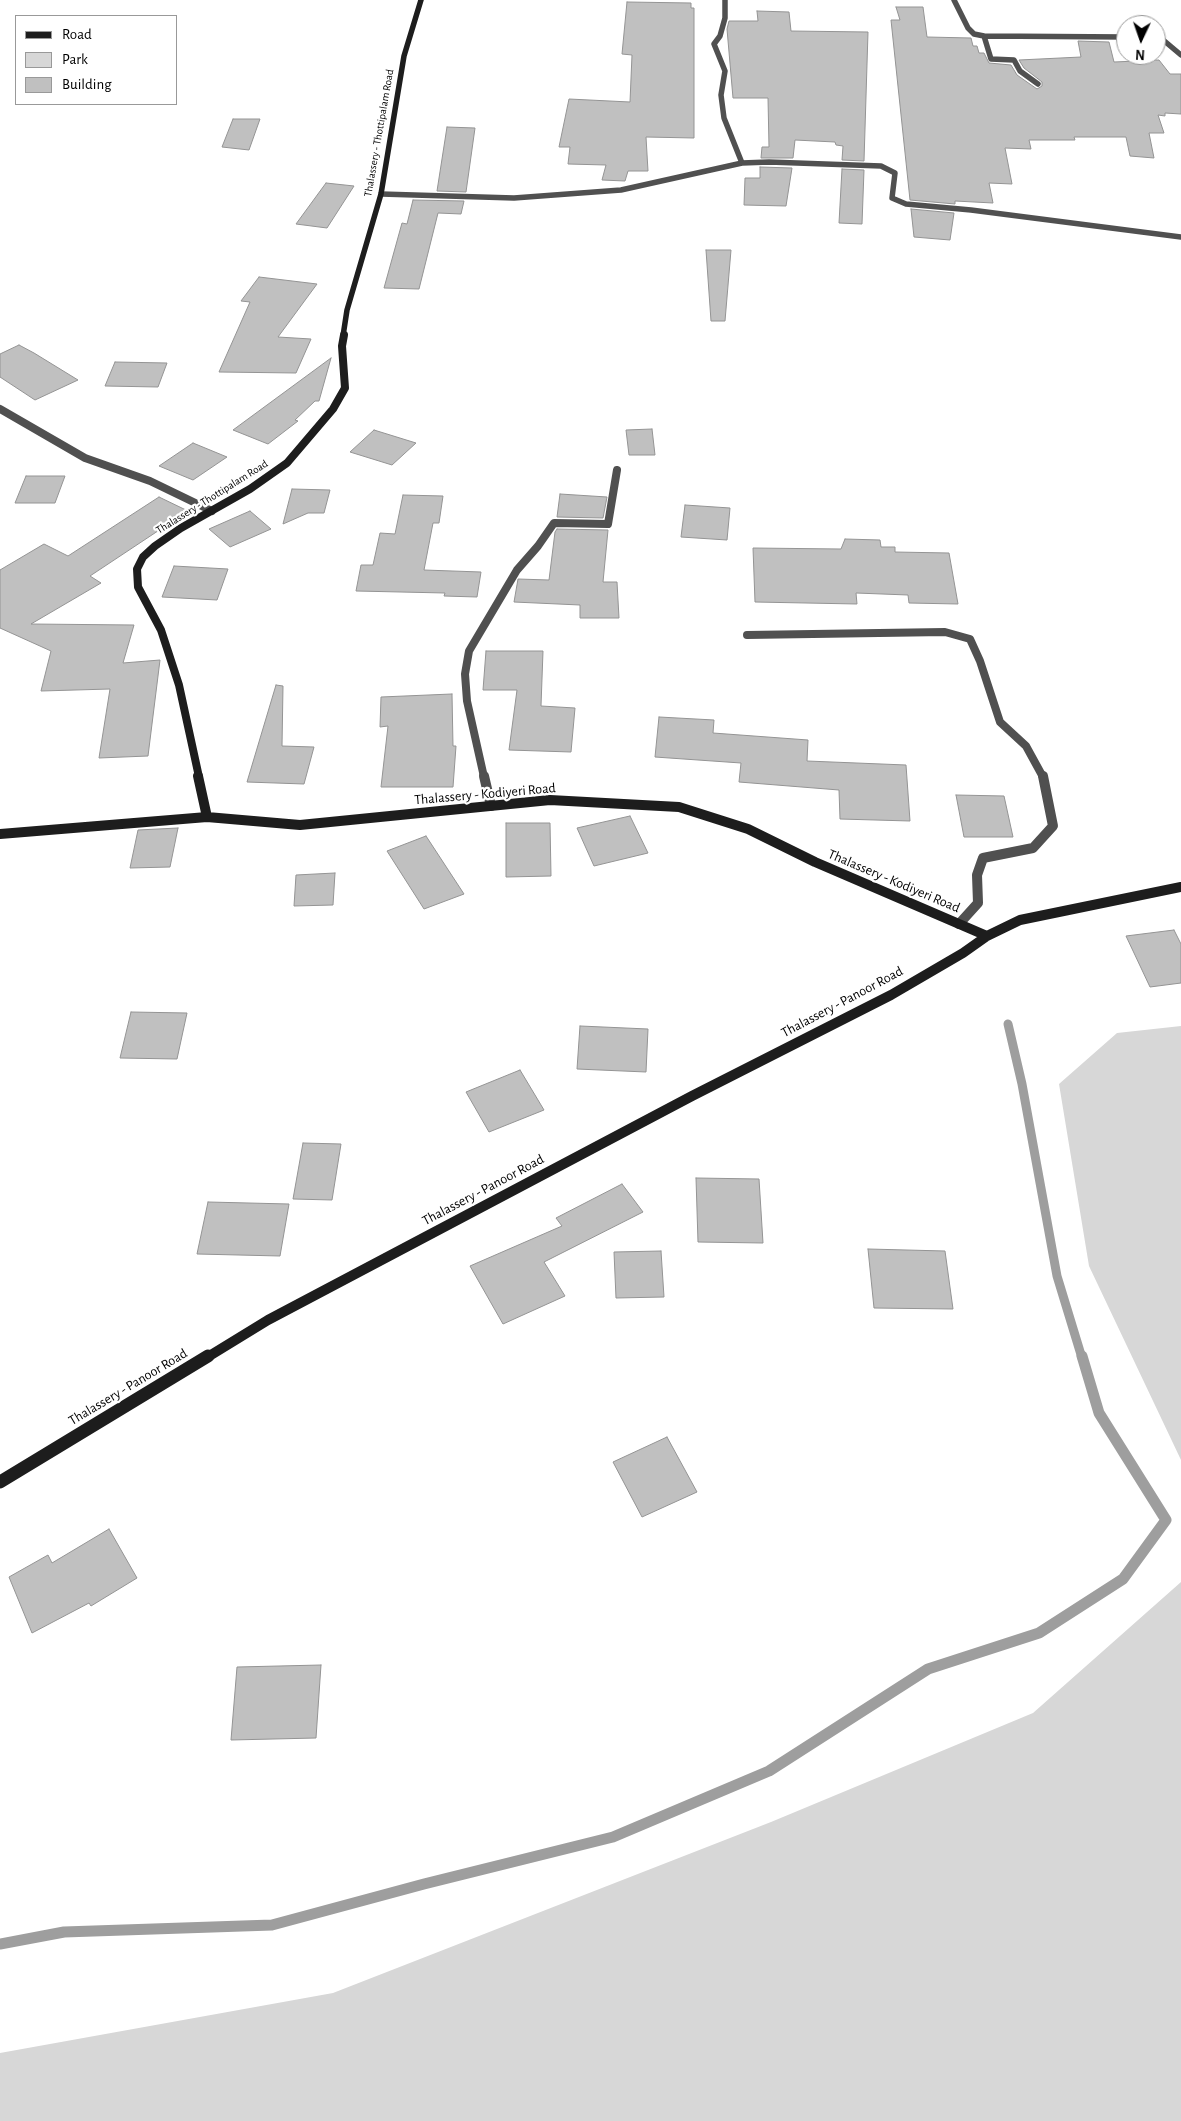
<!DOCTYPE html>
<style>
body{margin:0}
#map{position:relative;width:1181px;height:2121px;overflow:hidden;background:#fff;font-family:"Alegreya Sans",sans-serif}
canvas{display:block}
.legend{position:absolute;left:15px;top:15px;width:162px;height:90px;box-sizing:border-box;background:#fff;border:1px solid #999;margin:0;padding:6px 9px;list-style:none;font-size:15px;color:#000}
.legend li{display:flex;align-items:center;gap:10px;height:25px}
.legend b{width:25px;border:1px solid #999}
.north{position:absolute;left:1116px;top:15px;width:50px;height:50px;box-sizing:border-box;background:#fff;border:1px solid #999;border-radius:50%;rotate:183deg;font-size:14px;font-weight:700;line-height:20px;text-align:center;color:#000}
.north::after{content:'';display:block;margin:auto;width:18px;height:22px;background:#000;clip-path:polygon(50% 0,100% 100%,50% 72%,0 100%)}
</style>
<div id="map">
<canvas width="1181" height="2121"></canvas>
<ul class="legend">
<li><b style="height:6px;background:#1d1d1d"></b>Road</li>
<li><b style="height:14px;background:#d7d7d7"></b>Park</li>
<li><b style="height:14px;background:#c0c0c0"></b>Building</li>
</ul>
<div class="north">N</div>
</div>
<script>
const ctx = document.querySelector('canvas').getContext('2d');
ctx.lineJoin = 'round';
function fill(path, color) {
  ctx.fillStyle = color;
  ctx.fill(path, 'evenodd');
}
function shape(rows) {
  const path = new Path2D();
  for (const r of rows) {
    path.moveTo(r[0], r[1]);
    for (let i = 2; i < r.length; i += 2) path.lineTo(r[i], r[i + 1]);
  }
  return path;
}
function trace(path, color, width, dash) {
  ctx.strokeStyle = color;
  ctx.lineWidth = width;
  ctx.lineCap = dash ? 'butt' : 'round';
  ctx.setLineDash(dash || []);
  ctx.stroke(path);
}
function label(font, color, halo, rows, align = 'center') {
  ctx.font = font + ' "Alegreya Sans",sans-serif';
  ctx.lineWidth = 4.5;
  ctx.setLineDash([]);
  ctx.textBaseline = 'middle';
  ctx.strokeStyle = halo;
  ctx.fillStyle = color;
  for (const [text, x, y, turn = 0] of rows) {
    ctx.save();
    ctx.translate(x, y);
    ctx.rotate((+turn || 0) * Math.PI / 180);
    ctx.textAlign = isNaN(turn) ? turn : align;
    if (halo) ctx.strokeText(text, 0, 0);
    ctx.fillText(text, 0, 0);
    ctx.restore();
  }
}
const green = shape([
 [1181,1026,1181,1460,1089,1266,1059,1084,1117,1033],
 [1181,1582,1181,2121,0,2121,0,2053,333,1993,771,1822,1033,1713]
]);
const streamFar1 = shape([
 [1008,1024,1022,1084,1057,1276,1082,1358]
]);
const stream = shape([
 [0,1944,64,1932,272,1925,424,1884,613,1837,769,1771,928,1669,1039,1633,1123,1579,1166,1520,1099,1413,1082,1356]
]);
const building = shape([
 [627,2,691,3,691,8,694,8,694,138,646,137,648,171,628,171,625,181,602,180,606,165,568,164,570,147,559,147,569,99,630,102,632,55,622,54,627,2],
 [896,7,923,7,927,37,971,38,973,46,977,46,979,53,984,53,989,63,1011,65,1017,75,1037,89,1042,86,1042,82,1024,68,1019,60,1081,57,1078,41,1109,42,1114,62,1159,60,1170,74,1181,74,1181,114,1165,113,1165,116,1158,115,1164,133,1149,133,1154,158,1130,156,1126,137,1074,137,1075,140,1029,140,1031,149,1005,148,1012,184,989,183,993,203,955,201,955,204,910,200,891,20,900,20,896,7],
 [757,11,789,12,791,31,868,32,864,161,842,160,843,146,836,145,835,142,795,140,793,158,761,158,762,147,769,147,768,98,733,98,727,29,729,21,758,21,757,11],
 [233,119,260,119,249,150,222,147,233,119],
 [447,127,475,128,466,192,437,191,447,127],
 [760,167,792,168,786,206,744,205,745,178,760,178,760,167],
 [842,169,864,170,862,224,839,223,842,169],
 [326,183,354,186,327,228,296,224,326,183],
 [413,200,464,201,461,214,438,213,419,289,384,288,402,223,407,224,413,200],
 [911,209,954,213,950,240,914,237,911,209],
 [706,250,731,250,725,321,711,321,706,250],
 [259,277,317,284,278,337,311,339,296,373,219,372,250,302,241,301,259,277],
 [19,345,34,353,78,380,35,400,0,377,0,354,19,345],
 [331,358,319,401,315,401,295,420,298,421,268,444,233,430,331,358],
 [115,362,167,363,158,387,105,386,115,362],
 [652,429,655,455,629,455,626,430,652,429],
 [374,430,416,443,392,465,350,452,374,430],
 [193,443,227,457,193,480,159,466,193,443],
 [26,476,65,476,55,503,15,503,26,476],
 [292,489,330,490,324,513,308,513,283,524,292,489],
 [560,494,607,497,603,518,557,517,560,494],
 [403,495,443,496,439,523,433,523,424,570,481,572,477,597,444,596,445,593,356,591,361,565,373,565,380,533,395,534,403,495],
 [159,497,188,511,90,576,101,583,31,624,134,625,123,663,160,660,148,756,99,758,110,689,41,691,51,651,0,628,0,570,44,544,68,556,159,497],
 [685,505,730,508,727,540,681,537,685,505],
 [250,511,271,529,230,547,209,529,250,511],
 [557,529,608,530,603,582,617,582,619,618,580,618,580,605,514,602,518,579,549,580,555,532,557,529],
 [845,539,880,540,881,547,895,547,895,552,949,553,958,604,909,603,908,595,856,593,857,604,755,602,753,548,841,549,845,539],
 [174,566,228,569,217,600,162,597,174,566],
 [486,651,543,651,541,706,575,708,571,752,509,750,517,690,483,690,486,651],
 [276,685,283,686,282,746,314,747,304,784,247,782,276,685],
 [452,694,453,746,456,746,453,787,381,787,388,726,380,727,381,697,452,694],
 [659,717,714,720,713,733,808,740,807,761,906,765,910,821,840,819,839,790,739,782,741,763,655,757,659,717],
 [956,795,1004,796,1013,837,964,837,956,795],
 [630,816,648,853,594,866,577,828,630,816],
 [506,823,550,823,551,876,506,877,506,823],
 [178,828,170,867,130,868,138,830,178,828],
 [426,836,464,894,424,909,387,851,426,836],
 [335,873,333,905,294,906,296,875,335,873],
 [1174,930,1181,944,1181,983,1150,987,1126,936,1174,930],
 [131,1012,187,1013,177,1059,120,1058,131,1012],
 [580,1026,648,1029,646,1072,577,1069,580,1026],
 [520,1070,544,1110,489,1132,466,1092,520,1070],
 [303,1143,341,1144,332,1200,293,1199,303,1143],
 [696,1178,759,1179,763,1243,698,1242,696,1178],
 [622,1184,643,1212,544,1262,565,1296,503,1324,470,1266,562,1226,556,1218,622,1184],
 [208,1202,289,1204,280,1256,197,1254,208,1202],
 [868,1249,945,1251,953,1309,874,1308,868,1249],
 [661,1251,664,1297,616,1298,614,1252,661,1251],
 [667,1437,697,1492,642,1517,613,1462,667,1437],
 [109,1529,137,1578,91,1606,89,1603,32,1633,9,1577,48,1555,52,1563,109,1529],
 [321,1665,316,1738,231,1740,237,1667,321,1665]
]);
const minorFar2 = shape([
 [725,0,725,18,720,36,714,44,725,71,721,95,724,118,742,163],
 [954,0,968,28,974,34,984,36,991,59,1014,60,1020,71,1038,84],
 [984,36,1126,37],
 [1156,38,1162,39,1181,55],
 [381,194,514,198,621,190,742,163,769,162,881,166,895,173,892,198,906,204,971,210,1181,237]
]);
const minorFar1 = shape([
 [0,409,85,458,150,481,212,511],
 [747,635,945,632,970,639,980,661,1000,722,1026,746,1043,777],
 [484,777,467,701,465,674,469,651,517,570,538,546,554,523,608,524,617,470]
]);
const minor = shape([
 [484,776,491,806],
 [959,924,978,903,977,875,983,858,1033,848,1053,826,1043,776]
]);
const secondaryFar3 = shape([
 [343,336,347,310,381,194,404,56,421,0]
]);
const secondaryFar2 = shape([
 [199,777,179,685,161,630,138,587,137,569,143,557,155,546,181,528,250,489,287,463,333,409,345,388,342,346,344,335]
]);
const secondaryFar1 = shape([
 [198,776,207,817],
 [0,834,207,817,300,825,550,800,679,807,748,829,815,862,987,936],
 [206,1358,268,1320,692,1096,891,995,963,953,987,936,1020,920,1181,887]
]);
const secondary = shape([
 [0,1482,208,1356]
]);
const farStreetnames = [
 ["Thalassery - Thottipalam Road",379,133,-80],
 ["Thalassery - Thottipalam Road",212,497,-32]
];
const streetNames = [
 ["Thalassery - Kodiyeri Road",485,794,-5],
 ["Thalassery - Kodiyeri Road",894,881,23],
 ["Thalassery - Panoor Road",842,1002,-28],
 ["Thalassery - Panoor Road",483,1190,-28],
 ["Thalassery - Panoor Road",128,1387,-31]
];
fill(green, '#d7d7d7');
trace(streamFar1, '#9e9e9e', 9);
trace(stream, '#9e9e9e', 11);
fill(building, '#c0c0c0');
trace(building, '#949494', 1);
trace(minorFar2, '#505050', 5.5);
trace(minorFar1, '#505050', 8);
trace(minor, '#505050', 10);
trace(secondaryFar3, '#1d1d1d', 5.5);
trace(secondaryFar2, '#1d1d1d', 8);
trace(secondaryFar1, '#1d1d1d', 10);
trace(secondary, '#1d1d1d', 13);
label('11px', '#000', '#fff', farStreetnames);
label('14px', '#000', '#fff', streetNames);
</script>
